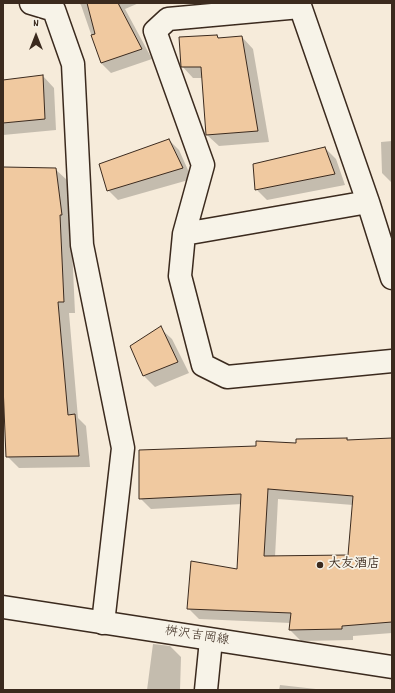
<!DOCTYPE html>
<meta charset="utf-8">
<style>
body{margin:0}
#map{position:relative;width:395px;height:693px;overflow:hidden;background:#f6ebda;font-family:Dekko,sans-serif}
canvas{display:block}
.frame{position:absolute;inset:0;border:4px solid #3b2a1e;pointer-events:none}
.north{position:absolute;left:16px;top:16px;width:40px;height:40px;-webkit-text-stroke:3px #f7f3e8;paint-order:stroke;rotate:0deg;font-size:11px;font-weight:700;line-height:16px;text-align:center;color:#3b2a1e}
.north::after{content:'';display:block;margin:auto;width:14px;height:18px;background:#3b2a1e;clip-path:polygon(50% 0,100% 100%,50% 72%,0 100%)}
</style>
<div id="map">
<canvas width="395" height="693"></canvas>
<div class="frame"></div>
<div class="north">N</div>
</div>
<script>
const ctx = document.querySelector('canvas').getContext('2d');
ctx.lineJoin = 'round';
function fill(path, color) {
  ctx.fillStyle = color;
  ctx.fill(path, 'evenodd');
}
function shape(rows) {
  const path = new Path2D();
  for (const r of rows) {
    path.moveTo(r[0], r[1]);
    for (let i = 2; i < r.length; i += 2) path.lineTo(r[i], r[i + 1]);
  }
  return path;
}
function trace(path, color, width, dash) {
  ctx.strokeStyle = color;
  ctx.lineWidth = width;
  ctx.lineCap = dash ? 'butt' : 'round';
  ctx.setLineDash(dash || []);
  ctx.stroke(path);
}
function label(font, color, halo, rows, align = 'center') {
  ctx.font = font + ' Dekko,"Klee One",sans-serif';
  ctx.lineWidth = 3.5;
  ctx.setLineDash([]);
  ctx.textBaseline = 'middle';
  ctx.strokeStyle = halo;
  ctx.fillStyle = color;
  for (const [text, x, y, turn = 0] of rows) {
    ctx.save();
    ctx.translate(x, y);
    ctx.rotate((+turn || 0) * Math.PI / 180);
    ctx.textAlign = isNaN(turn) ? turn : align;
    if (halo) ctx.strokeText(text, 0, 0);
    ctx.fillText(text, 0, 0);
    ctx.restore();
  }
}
const shadow = shape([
 [79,3,139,3,125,9,152,59,111,73,101,63,81,5],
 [217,36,220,39,242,37,253,49,269,142,219,146,207,135,203,78,193,78,182,66],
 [43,76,54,88,56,130,3,135,3,81],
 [169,140,179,150,192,179,118,200,108,190],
 [392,141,392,183,382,173,381,142],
 [325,148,336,159,345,185,267,200,256,189],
 [3,168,55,169,67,180,73,226,71,226,75,313,69,313,78,418,86,426,90,467,19,468,7,456,4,388,3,387],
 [160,328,172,339,189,373,155,387,144,376],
 [347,439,348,441,392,439,392,633,353,636,353,640,301,641,290,630,291,623,199,619,188,608,238,570,242,504,151,509,140,498,257,447],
 [278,499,353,505,349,556,275,557],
 [153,644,170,646,181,657,180,690,147,690],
 [280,685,325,690,279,690]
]);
const building = shape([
 [87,3,118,3,142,49,101,63,91,35,95,34,87,3],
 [217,35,218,38,242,36,258,131,206,135,201,67,181,67,179,37,217,35],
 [43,75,45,119,3,123,3,80,43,75],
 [169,139,183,168,107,191,99,164,169,139],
 [325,147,335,174,255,190,253,164,325,147],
 [3,167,56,168,62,215,60,215,64,302,58,302,68,415,75,414,79,456,6,457,3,385,3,167],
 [161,326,178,362,143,376,130,346,161,326],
 [347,438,347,440,392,438,392,622,342,626,342,629,289,630,291,613,187,609,191,561,237,569,241,494,139,499,139,450,256,446,256,441,296,443,296,439,347,438],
 [268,489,353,496,348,555,264,556,268,489]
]);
const street = shape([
 [31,3,54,10,73,64,82,245,123,448,103,623],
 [299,3,368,202,392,278],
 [300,7,168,19,155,31,203,165,184,234,180,276,203,365,227,377,392,361],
 [184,234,368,202],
 [206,690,211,640]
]);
const secondary = shape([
 [3,607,392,667]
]);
const markers = [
 [320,565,4,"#3b2a1e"]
];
const poiNames = [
 ["大友酒店",328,565]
];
const streetNames = [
 ["桝沢吉岡線",197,637,9]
];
fill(shadow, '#0003');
fill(building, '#f0c9a0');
trace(building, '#3b2a1e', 1);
trace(street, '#3b2a1e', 25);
trace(secondary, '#3b2a1e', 25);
trace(street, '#f7f3e8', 22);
trace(secondary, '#f7f3e8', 22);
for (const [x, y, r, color] of markers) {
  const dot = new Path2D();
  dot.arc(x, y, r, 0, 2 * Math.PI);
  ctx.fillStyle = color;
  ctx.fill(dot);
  trace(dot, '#f7f3e8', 1.5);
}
label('bold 13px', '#3b2a1e', '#f7f3e8', poiNames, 'left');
label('13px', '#3b2a1e', '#f7f3e8', streetNames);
</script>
